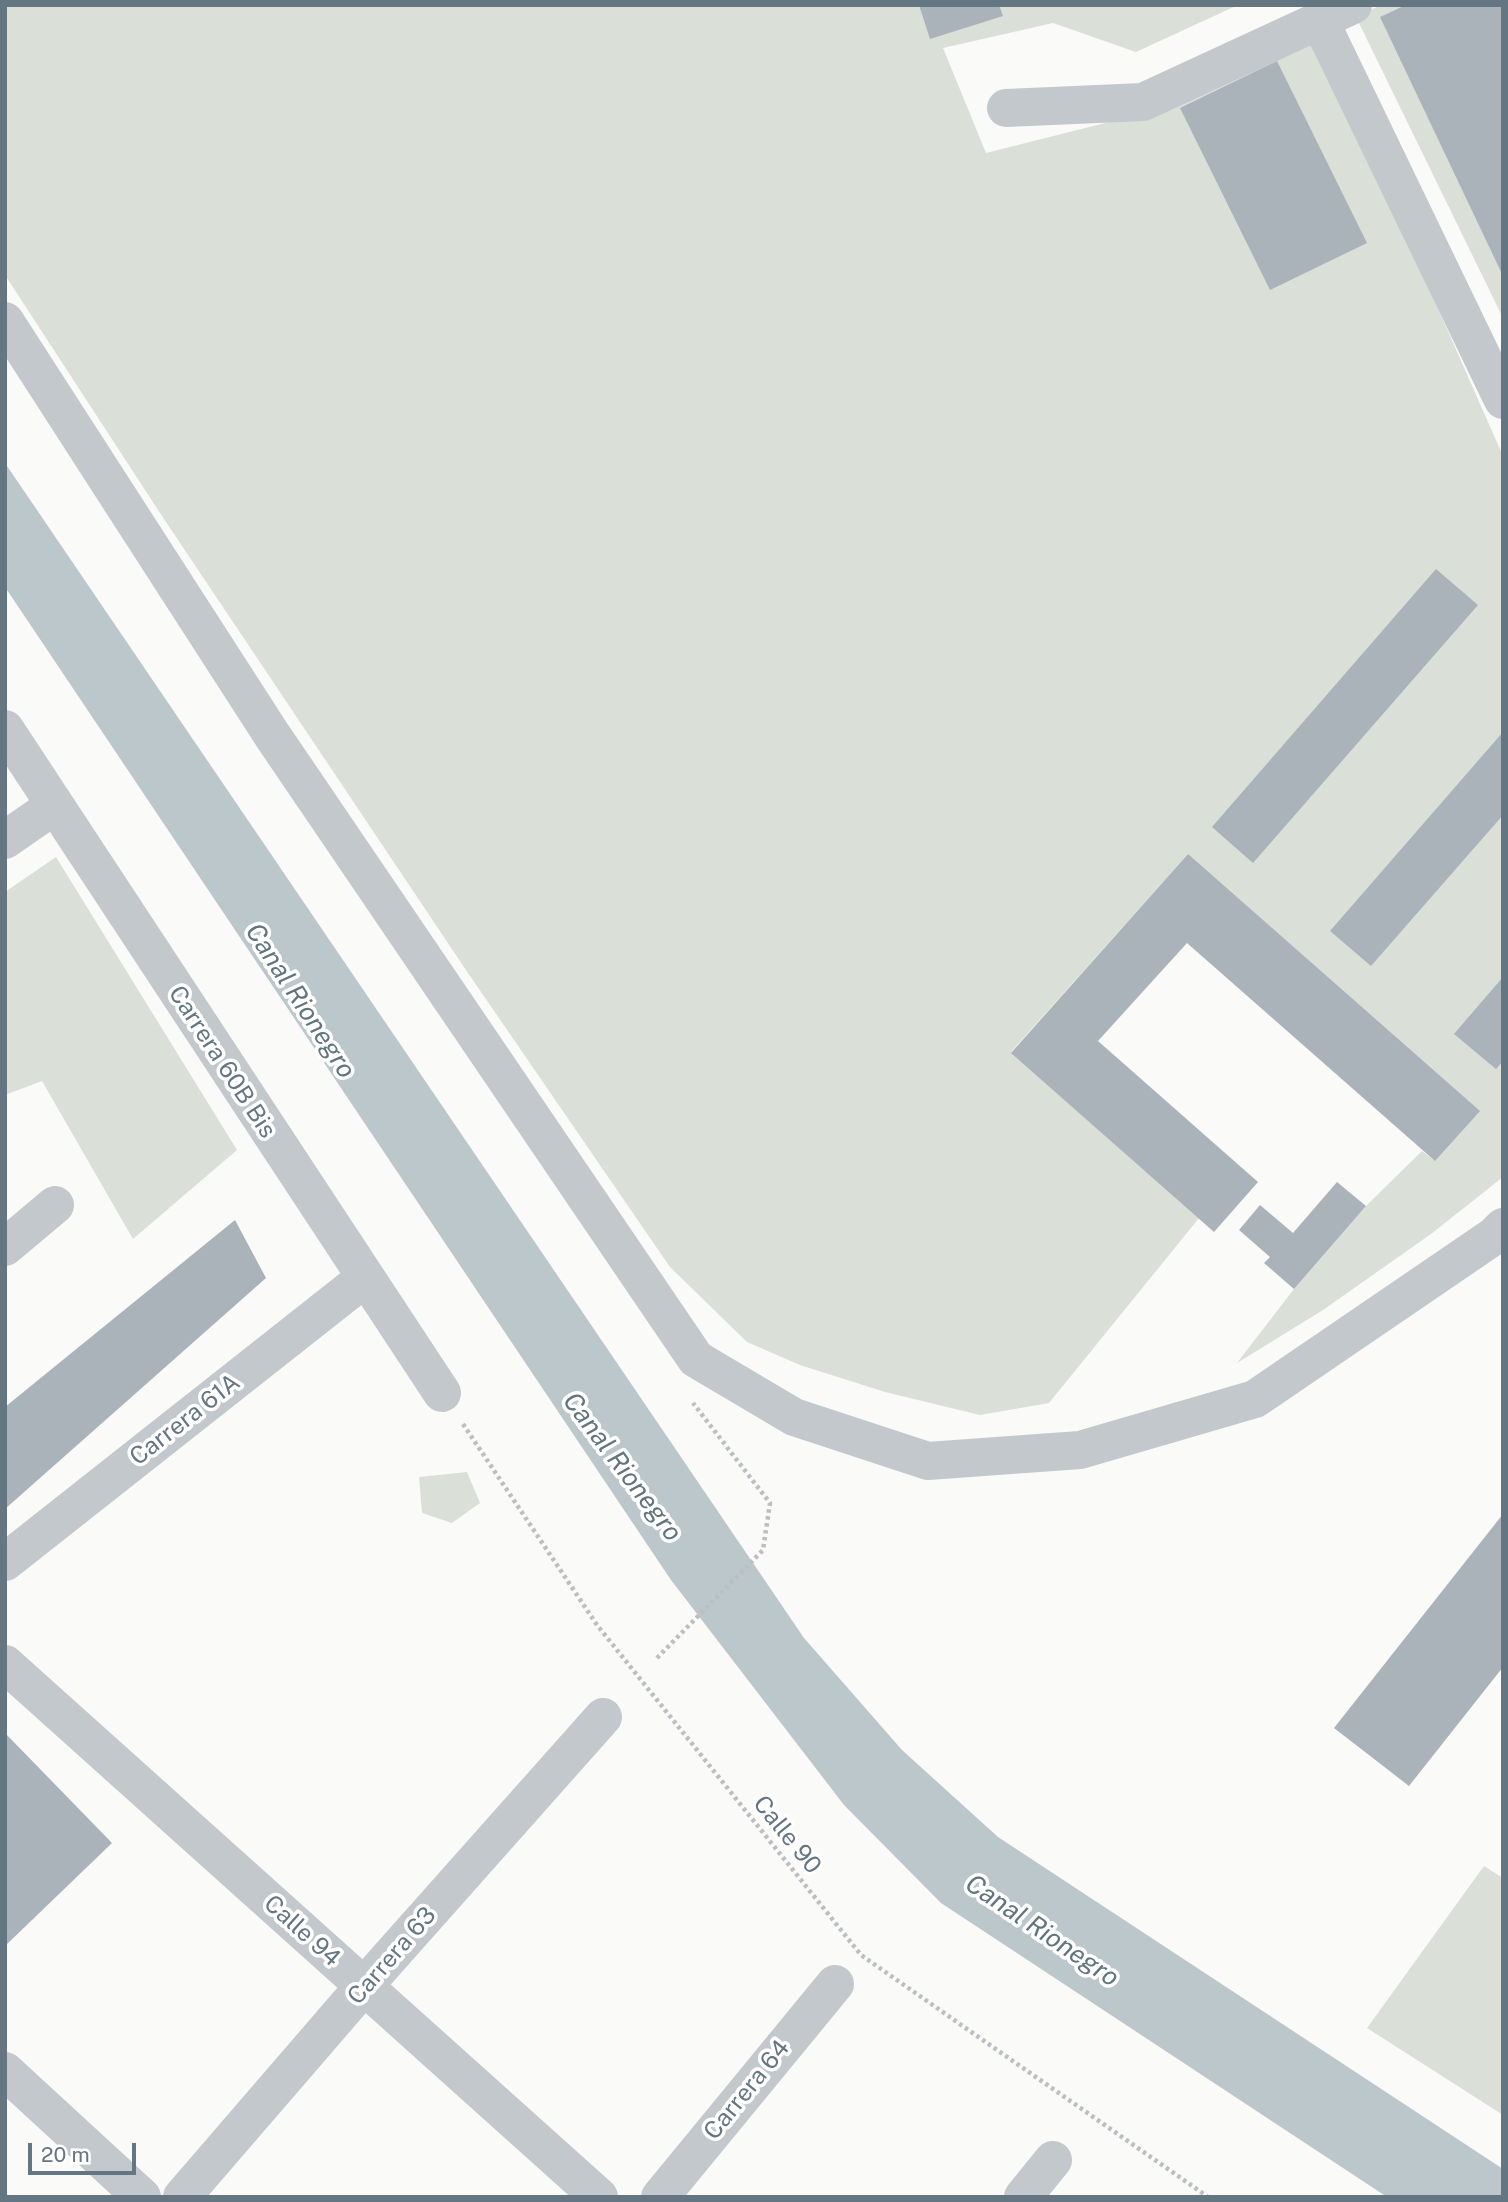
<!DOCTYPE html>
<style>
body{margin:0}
#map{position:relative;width:1508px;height:2202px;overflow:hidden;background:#fafaf8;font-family:"Public Sans",sans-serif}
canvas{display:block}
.frame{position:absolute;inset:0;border:7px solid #657683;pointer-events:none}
.scale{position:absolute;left:28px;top:2143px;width:108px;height:32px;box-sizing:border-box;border:4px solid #657683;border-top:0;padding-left:9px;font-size:21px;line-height:24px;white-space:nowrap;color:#657683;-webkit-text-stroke:5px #fff;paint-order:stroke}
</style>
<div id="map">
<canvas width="1508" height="2202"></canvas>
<div class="frame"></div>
<div class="scale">20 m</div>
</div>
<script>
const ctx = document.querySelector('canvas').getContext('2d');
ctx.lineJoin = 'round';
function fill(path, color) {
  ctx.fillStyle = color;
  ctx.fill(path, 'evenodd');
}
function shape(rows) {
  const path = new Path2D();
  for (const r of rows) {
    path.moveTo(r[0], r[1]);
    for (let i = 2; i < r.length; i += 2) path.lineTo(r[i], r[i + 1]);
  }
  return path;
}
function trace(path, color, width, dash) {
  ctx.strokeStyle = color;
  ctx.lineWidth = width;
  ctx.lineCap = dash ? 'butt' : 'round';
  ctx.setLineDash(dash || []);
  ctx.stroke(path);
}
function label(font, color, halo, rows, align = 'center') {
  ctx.font = font + ' "Public Sans",sans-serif';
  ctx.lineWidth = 7;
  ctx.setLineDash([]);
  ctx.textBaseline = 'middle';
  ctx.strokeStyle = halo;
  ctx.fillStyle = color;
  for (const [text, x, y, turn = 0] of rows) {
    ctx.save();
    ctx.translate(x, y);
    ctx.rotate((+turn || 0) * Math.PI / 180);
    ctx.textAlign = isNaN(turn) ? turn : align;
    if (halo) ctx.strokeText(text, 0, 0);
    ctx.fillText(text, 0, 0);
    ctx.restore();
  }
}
const green = shape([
 [5,5,1238,5,1136,52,1053,23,943,48,986,153,1141,114,1316,32,1503,456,1503,1177,1431,1234,1323,1310,1237,1363,1294,1289,1366,1206,1422,1151,1435,1161,1188,854,1011,1052,1199,1218,1049,1403,980,1415,885,1392,800,1365,747,1342,670,1267,468,973,162,516,5,275],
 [1381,5,1503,5,1503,318,1356,17],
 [56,857,237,1150,133,1239,42,1081,5,1095,5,892],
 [467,1472,480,1503,452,1523,422,1513,419,1477],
 [1484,1866,1503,1878,1503,2115,1367,2028]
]);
const water = shape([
 [5,463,804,1638,902,1750,998,1837,1503,2169,1503,2197,1387,2197,941,1903,844,1805,671,1580,5,587]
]);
const building = shape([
 [919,5,999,5,1003,16,930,39],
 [1406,5,1503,5,1503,276,1380,17],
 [1277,61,1367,243,1270,290,1180,108],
 [1436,569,1478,605,1253,863,1212,827],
 [1503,732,1503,815,1371,966,1330,931],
 [1188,854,1480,1111,1435,1161,1187,943,1098,1041,1258,1182,1214,1232,1011,1053],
 [1503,977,1503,1061,1496,1069,1454,1034],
 [1337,1182,1366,1206,1294,1289,1264,1263,1270,1257,1239,1230,1260,1205,1293,1233],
 [235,1220,266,1278,5,1509,5,1407],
 [1503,1514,1503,1667,1409,1786,1334,1728],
 [5,1733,112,1843,5,1946]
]);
const path = shape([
 [463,1424,597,1625,861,1955,1208,2197],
 [657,1658,763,1550,770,1503,693,1403]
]);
const minor = shape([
 [1320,21,1503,400],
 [1006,108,1143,102,1353,5],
 [5,321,272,735,696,1359,794,1417,928,1461,1080,1450,1255,1399,1494,1236,1503,1227],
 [5,729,442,1393],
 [5,840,54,806],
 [5,1247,55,1205],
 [5,1562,365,1278],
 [5,1664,599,2197],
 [5,2071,142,2197],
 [182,2197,364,1986,603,1717],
 [660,2197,835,1984],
 [1023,2197,1053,2160]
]);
const streetNames = [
 ["Carrera 60B Bis",222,1062,57],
 ["Carrera 61A",185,1420,-38],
 ["Calle 90",787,1835,51],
 ["Calle 94",302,1931,42],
 ["Carrera 63",392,1956,-49],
 ["Carrera 64",747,2090,-51]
];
const waterNames = [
 ["Canal Rionegro",300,1001,57],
 ["Canal Rionegro",622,1467,53],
 ["Canal Rionegro",1042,1931,34]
];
fill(green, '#dadfd7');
fill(water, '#bbc7cb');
fill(building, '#aab3b9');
trace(path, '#bbbfc2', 4.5, [3.5, 3.5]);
trace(minor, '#c3c8cc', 38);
label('24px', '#657683', '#fff', streetNames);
label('italic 26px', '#60757c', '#fff', waterNames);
</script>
